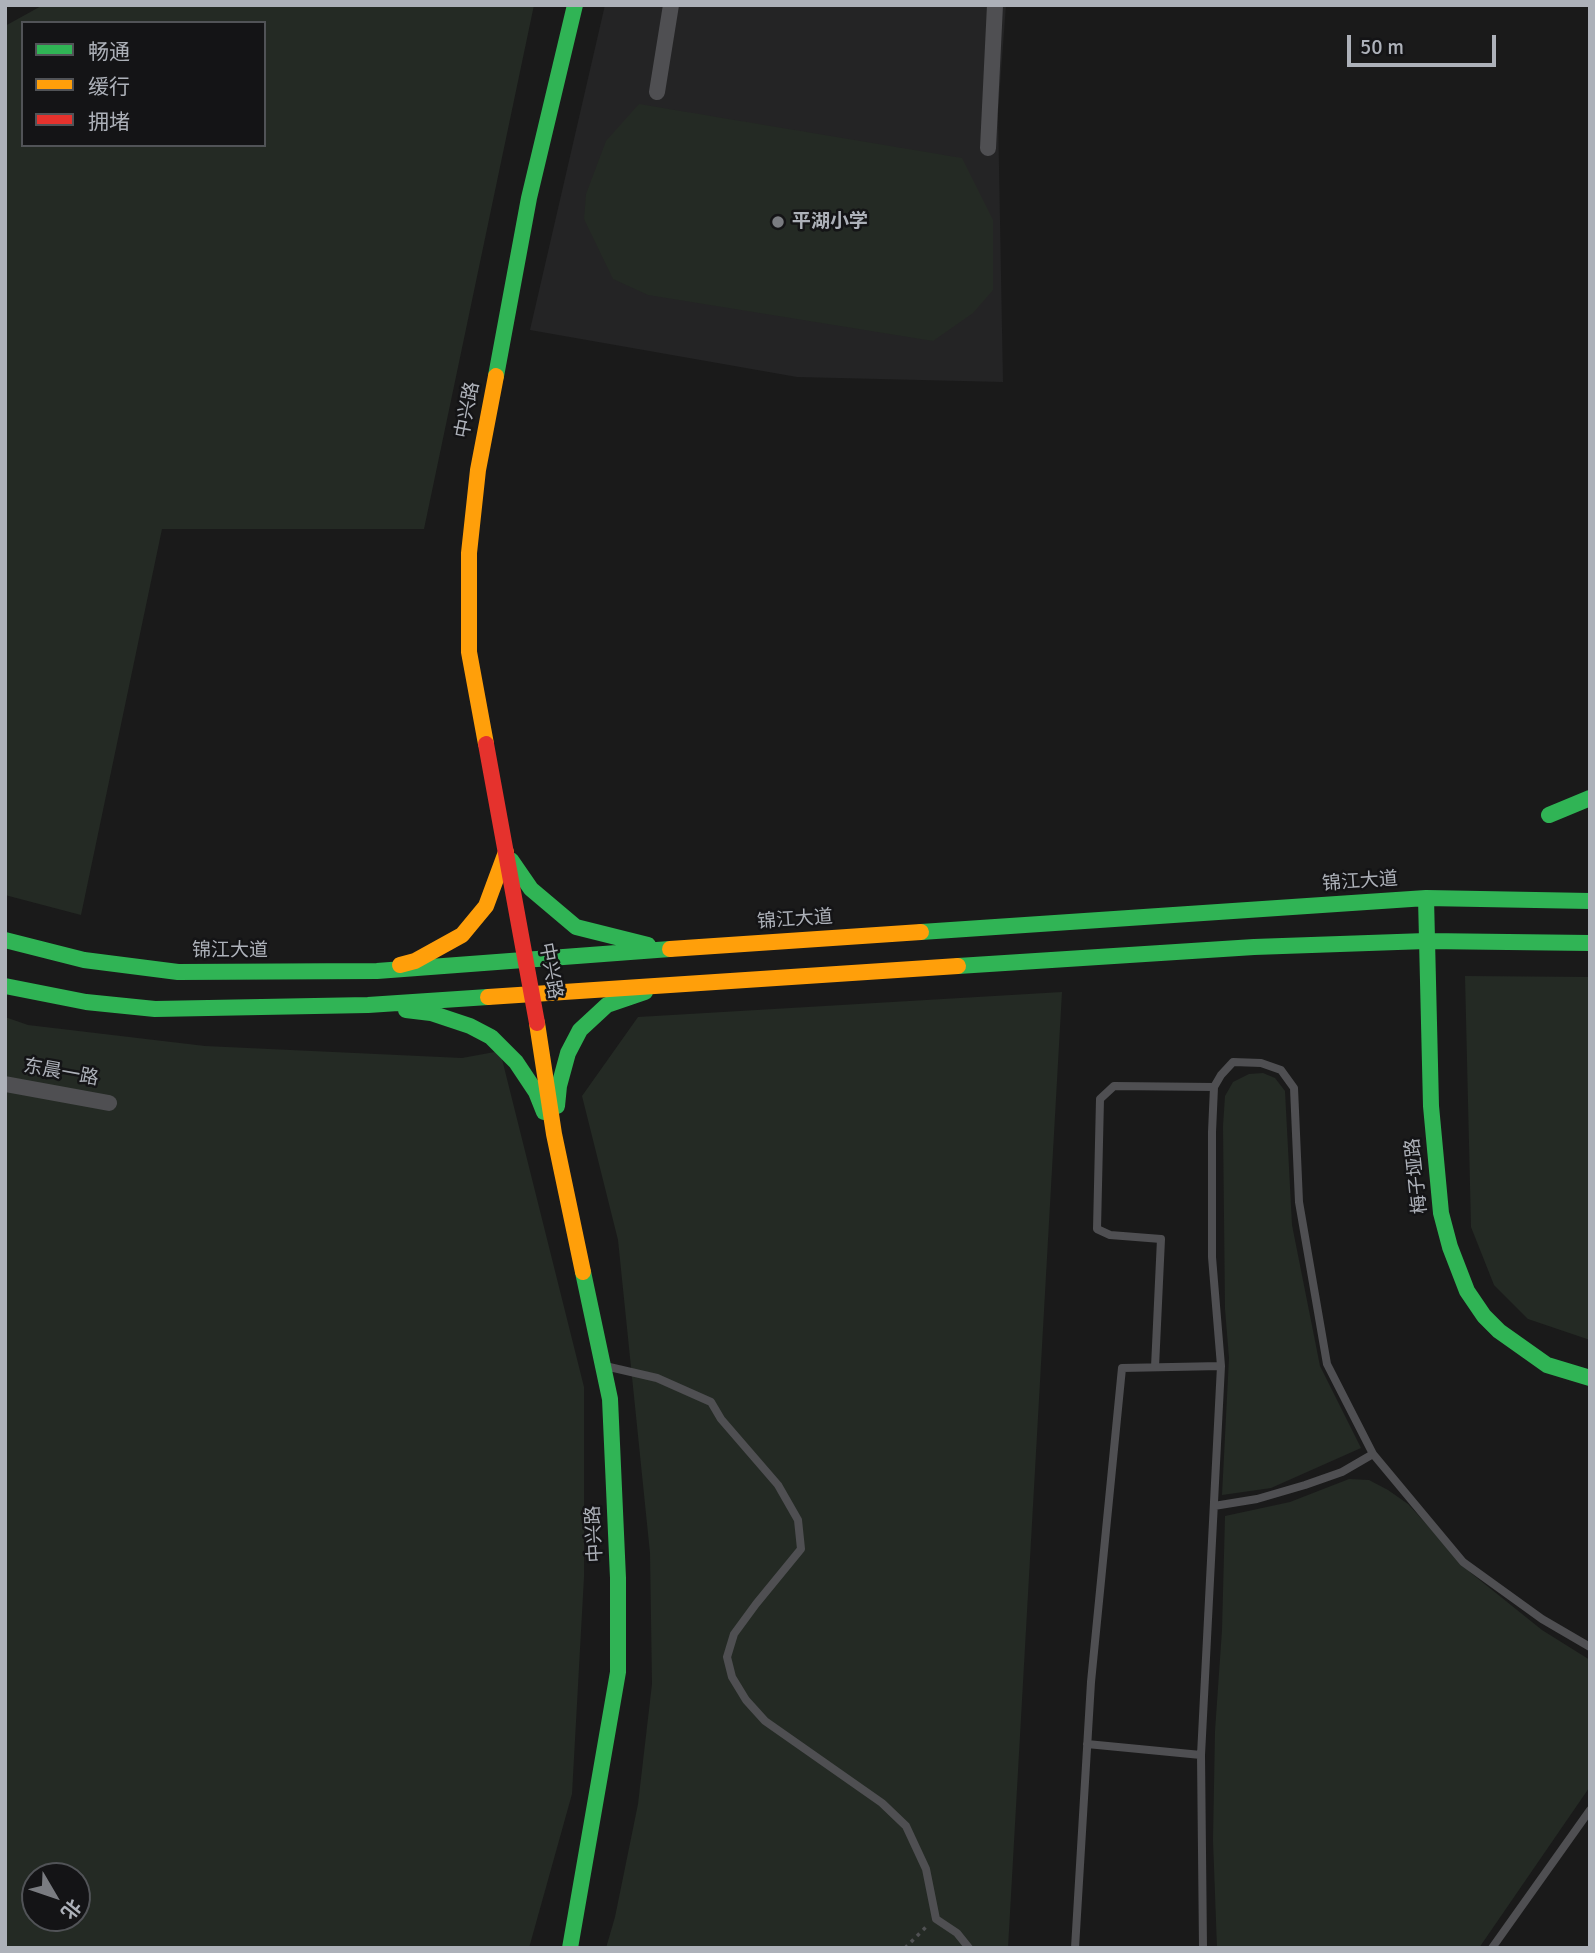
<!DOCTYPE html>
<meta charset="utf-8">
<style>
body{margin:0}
#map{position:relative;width:1595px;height:1953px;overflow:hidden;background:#1a1a1a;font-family:Signika,"Noto Sans SC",sans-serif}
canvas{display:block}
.frame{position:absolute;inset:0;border:7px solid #adb1b9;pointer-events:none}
.legend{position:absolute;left:21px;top:21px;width:245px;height:126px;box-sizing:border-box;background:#141416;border:2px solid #515357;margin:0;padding:9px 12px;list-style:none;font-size:21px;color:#adb1b9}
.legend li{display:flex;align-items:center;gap:14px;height:35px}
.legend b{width:35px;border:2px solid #515357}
.north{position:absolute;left:21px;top:1862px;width:70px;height:70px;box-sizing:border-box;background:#141416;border:2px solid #515357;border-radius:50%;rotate:129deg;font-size:19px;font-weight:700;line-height:28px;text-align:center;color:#adb1b9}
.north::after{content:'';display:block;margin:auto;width:24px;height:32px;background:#7a7c81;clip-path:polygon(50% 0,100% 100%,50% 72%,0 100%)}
.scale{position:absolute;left:1347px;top:35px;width:149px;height:32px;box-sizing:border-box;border:4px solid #adb1b9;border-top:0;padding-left:9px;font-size:21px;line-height:24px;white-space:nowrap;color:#adb1b9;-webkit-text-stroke:5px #141416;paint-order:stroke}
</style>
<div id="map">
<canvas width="1595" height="1953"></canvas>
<div class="frame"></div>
<ul class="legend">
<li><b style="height:9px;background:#30b455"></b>畅通</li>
<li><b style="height:9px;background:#ff9f0a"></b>缓行</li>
<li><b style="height:9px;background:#e5322d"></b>拥堵</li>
</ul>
<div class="north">北</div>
<div class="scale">50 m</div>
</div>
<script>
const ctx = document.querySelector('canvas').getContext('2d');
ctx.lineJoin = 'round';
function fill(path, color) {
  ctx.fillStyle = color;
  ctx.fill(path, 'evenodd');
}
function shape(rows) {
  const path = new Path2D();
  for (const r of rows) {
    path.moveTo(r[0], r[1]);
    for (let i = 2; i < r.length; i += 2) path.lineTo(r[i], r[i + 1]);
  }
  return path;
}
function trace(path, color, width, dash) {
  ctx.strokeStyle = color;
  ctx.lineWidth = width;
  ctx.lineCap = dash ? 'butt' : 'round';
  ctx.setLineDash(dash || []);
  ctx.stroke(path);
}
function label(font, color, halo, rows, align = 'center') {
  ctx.font = font + ' Signika,"Noto Sans SC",sans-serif';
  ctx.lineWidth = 5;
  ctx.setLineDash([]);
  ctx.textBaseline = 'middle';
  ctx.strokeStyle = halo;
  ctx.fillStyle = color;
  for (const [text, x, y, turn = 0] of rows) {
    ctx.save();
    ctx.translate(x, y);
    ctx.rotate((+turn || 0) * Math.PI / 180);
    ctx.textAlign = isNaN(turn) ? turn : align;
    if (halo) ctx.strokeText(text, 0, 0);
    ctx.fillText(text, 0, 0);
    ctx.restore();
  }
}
const built = shape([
 [605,5,1006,5,998,113,1003,382,797,377,530,330]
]);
const green = shape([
 [43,5,534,5,424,529,162,529,81,915,5,895,5,26],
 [23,23,264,23,264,145,23,145],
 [639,104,962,158,993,220,993,290,973,313,933,341,648,295,613,279,584,219,586,194,606,141],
 [1465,976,1590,977,1590,1340,1528,1319,1494,1285,1471,1227],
 [1062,992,1008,1948,606,1948,615,1917,638,1804,652,1684,650,1553,618,1240,582,1096,638,1017],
 [5,1017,28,1025,205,1046,462,1058,500,1051,584,1387,584,1577,572,1794,529,1948,5,1948],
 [35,1876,77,1876,77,1918,35,1918],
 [1263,1073,1275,1078,1285,1091,1292,1225,1320,1366,1361,1448,1271,1488,1222,1495,1229,1358,1225,1309,1223,1126,1225,1096,1233,1082,1249,1074],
 [1349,1479,1369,1480,1388,1490,1408,1504,1471,1573,1542,1630,1590,1660,1589,1788,1479,1948,1217,1948,1213,1840,1215,1731,1222,1630,1225,1516,1290,1502]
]);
const path = shape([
 [905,1948,926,1927]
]);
const lane = shape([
 [605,1366,657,1378,711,1402,721,1419,778,1485,798,1520,801,1549,756,1604,734,1634,727,1657,732,1677,746,1700,765,1721,882,1803,906,1826,926,1869,936,1919,957,1933,969,1948],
 [1155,1367,1161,1239,1110,1235,1097,1229,1100,1099,1114,1086,1214,1087],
 [1214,1506,1257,1499,1305,1485,1342,1472,1373,1454],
 [1087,1744,1201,1755],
 [1075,1948,1091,1682,1122,1368,1221,1366],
 [1203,1948,1201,1755,1221,1366,1212,1257,1212,1132,1214,1087,1221,1075,1233,1062,1261,1063,1281,1070,1294,1088,1299,1202,1327,1364,1373,1454,1463,1562,1542,1619,1590,1647],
 [1492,1948,1590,1810]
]);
const street = shape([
 [657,92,671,5],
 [988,148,995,5],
 [5,1084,109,1103]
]);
const fast = shape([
 [496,376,529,198,575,5],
 [1549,815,1590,798],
 [511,860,531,889,576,927,648,945],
 [1426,898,1431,1106,1441,1213,1450,1247,1467,1291,1484,1316,1499,1331,1547,1365,1590,1378],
 [921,932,1426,898,1590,901],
 [5,940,84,960,178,972,377,971,670,949],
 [958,966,1254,947,1426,941,1590,943],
 [5,986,86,1002,155,1009,368,1005,488,997],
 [406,1010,431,1013,470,1026,491,1037,516,1062,536,1092,544,1112],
 [557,1106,559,1086,568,1053,580,1030,607,1005,645,992],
 [570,1948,618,1672,618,1578,610,1399,583,1272]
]);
const slow = shape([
 [486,744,469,652,469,553,478,470,496,376],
 [670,949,921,932],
 [400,965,415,961,462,935,486,906,506,852],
 [488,997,958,966],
 [537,1023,554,1134,583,1272]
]);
const jam = shape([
 [486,744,537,1023]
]);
const markers = [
 [778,222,7,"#7a7c81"]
];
const poiNames = [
 ["平湖小学",792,222]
];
const streetNames = [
 ["中兴路",468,410,-79],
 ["锦江大道",1360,882,-4],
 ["锦江大道",795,920,-4],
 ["锦江大道",230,951],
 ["中兴路",550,971,80],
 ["东晨一路",61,1073,10],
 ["梅子垭路",1417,1176,-96],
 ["中兴路",595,1534,-93]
];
fill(built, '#242425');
fill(green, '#242a24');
trace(path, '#505153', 3.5, [3.5, 5]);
trace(lane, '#4f4f52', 8);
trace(street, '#4f4f52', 16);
trace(fast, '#30b455', 16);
trace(slow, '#ff9f0a', 16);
trace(jam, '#e5322d', 16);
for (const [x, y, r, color] of markers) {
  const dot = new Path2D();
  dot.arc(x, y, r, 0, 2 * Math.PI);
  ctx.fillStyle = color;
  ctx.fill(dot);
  trace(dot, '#141416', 2.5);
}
label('bold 19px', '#adb1b9', '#141416', poiNames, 'left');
label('19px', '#adb1b9', '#141416', streetNames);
</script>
